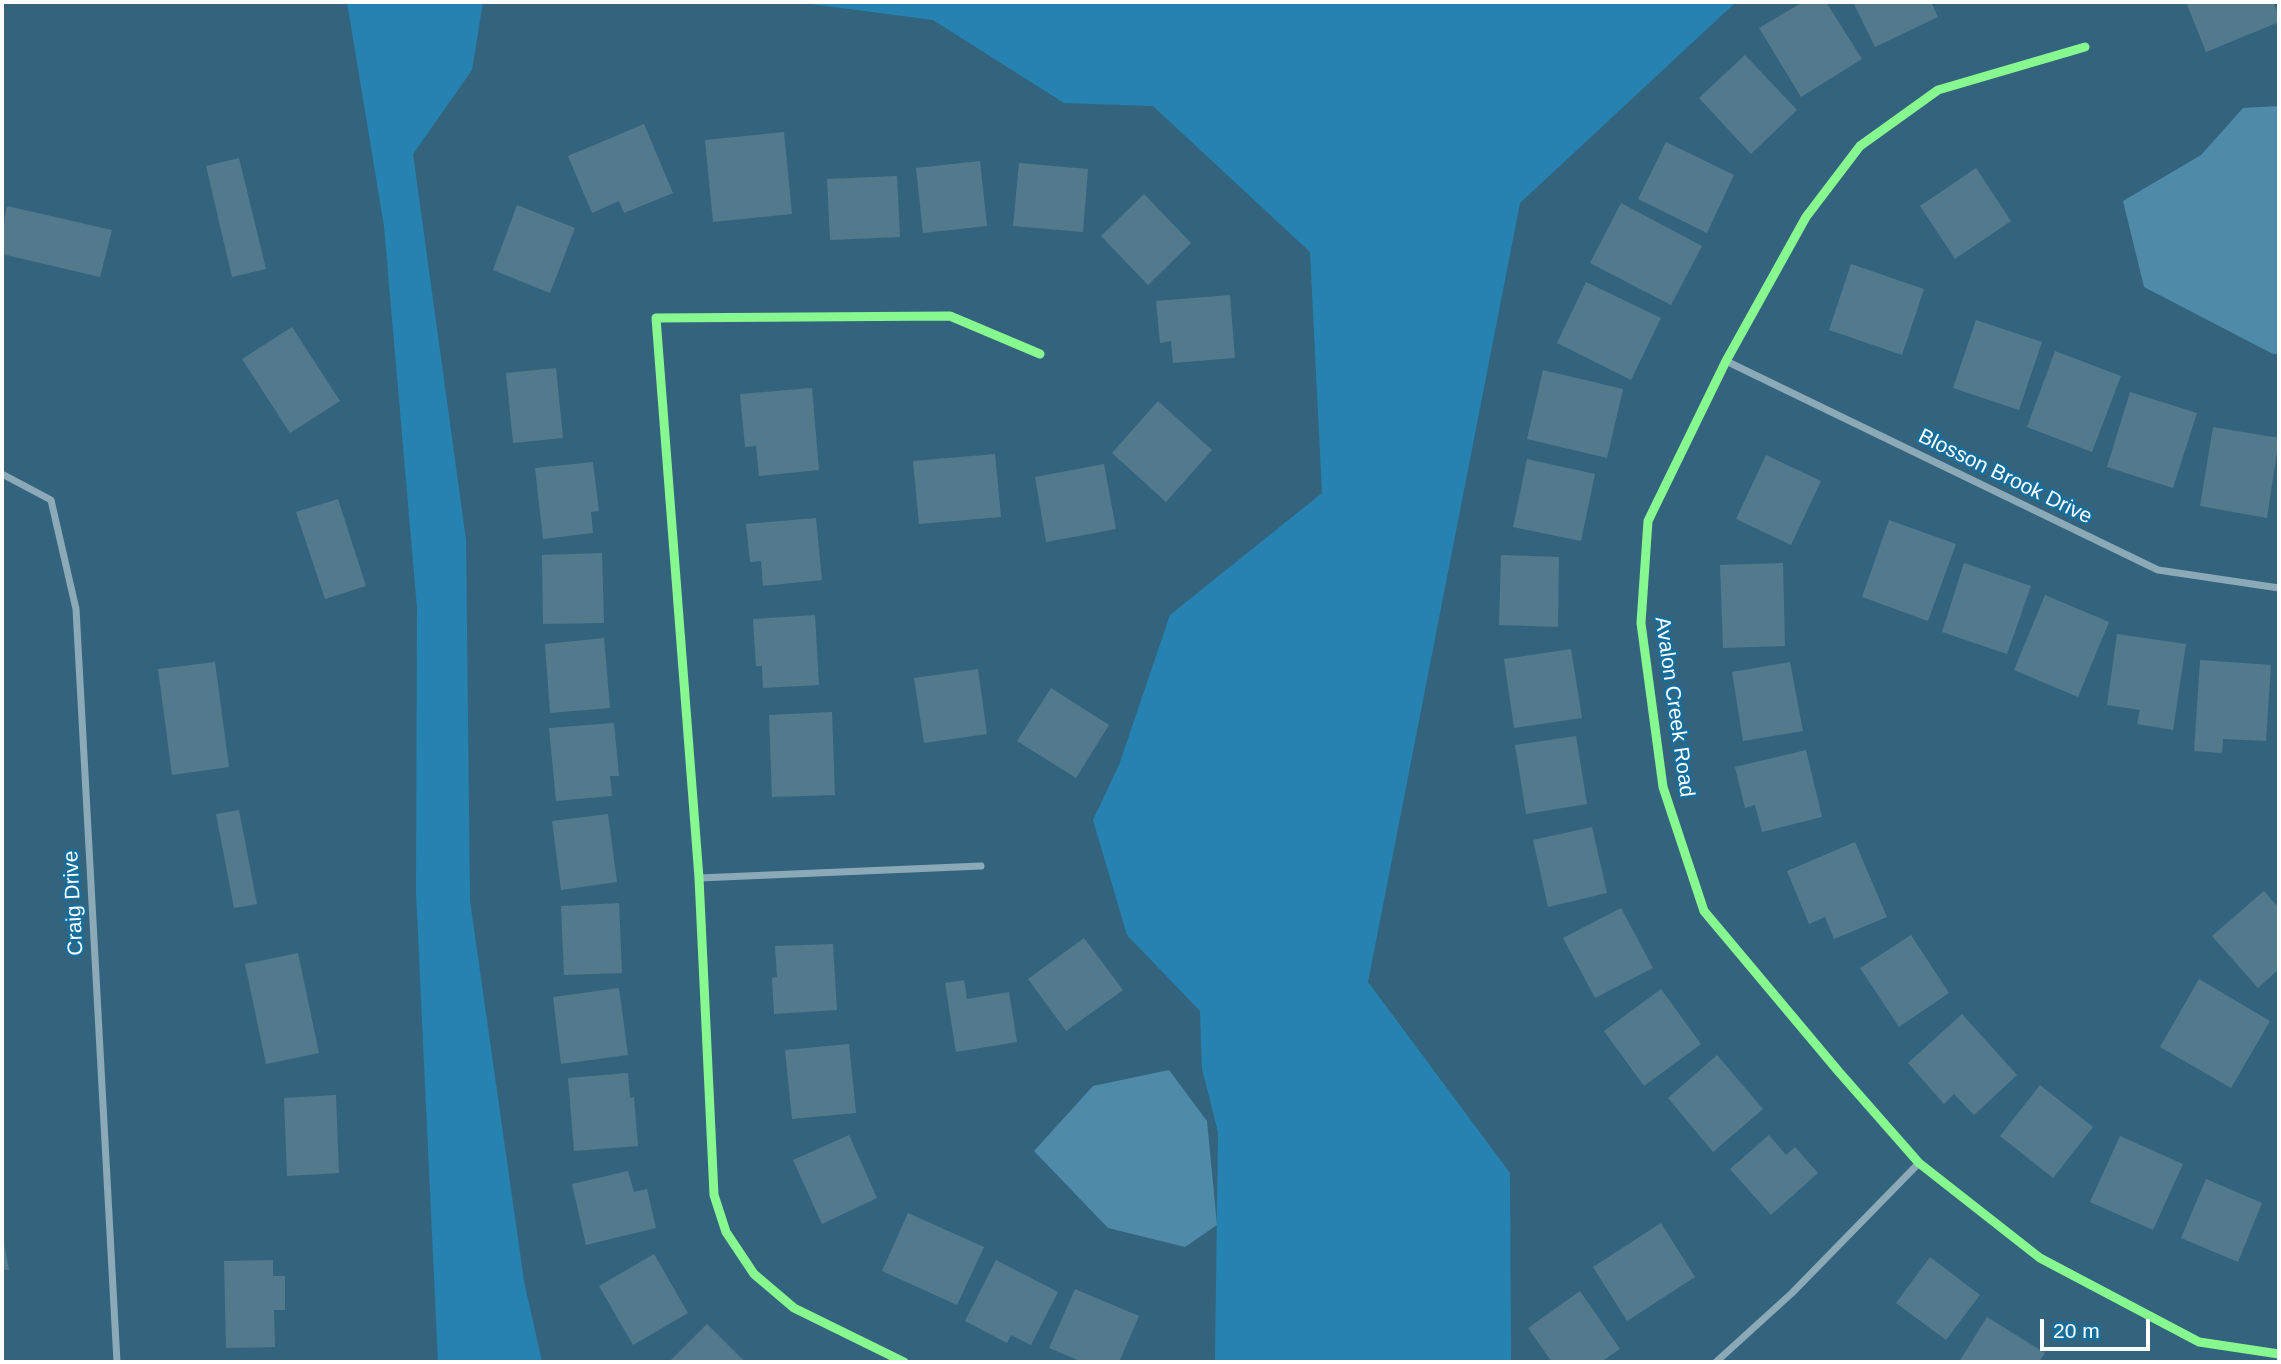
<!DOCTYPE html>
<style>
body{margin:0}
#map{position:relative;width:2281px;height:1364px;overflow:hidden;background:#34647d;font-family:Helvetica,sans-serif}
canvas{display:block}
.frame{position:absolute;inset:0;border:4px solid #fff;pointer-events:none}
.scale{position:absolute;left:2040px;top:1319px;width:110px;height:32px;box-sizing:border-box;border:4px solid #fff;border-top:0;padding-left:9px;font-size:21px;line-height:24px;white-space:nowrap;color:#fff;-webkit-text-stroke:5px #156e9c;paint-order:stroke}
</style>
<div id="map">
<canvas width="2281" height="1364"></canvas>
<div class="frame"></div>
<div class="scale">20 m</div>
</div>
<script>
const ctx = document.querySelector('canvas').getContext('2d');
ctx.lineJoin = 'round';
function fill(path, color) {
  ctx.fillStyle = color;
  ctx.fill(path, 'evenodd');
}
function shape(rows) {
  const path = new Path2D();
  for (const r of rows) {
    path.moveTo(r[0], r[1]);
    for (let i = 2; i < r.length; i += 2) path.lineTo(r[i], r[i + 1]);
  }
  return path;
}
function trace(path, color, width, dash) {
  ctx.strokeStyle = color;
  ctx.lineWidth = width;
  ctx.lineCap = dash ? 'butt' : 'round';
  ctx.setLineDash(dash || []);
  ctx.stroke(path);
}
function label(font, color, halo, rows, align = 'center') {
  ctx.font = font + ' Helvetica,sans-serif';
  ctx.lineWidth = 5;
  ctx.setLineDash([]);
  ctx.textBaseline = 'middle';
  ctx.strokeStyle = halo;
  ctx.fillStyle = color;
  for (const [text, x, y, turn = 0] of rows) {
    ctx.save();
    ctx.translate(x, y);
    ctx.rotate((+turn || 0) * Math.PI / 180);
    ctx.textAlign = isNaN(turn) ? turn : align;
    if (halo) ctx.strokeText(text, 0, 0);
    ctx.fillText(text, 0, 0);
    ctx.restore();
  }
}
const green = shape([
 [347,2,483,2,472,70,413,154,466,540,470,901,524,1281,542,1362,438,1362,416,892,417,608,384,226],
 [796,2,1736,2,1520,203,1368,982,1510,1173,1511,1362,1215,1362,1218,1132,1202,1069,1200,1011,1127,935,1093,820,1119,765,1170,615,1322,493,1310,252,1153,106,1064,103,933,20]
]);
const water = shape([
 [2279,106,2279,354,2273,354,2144,287,2123,201,2201,155,2243,108],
 [1169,1070,1207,1121,1217,1225,1185,1247,1108,1228,1034,1151,1093,1086]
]);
const building = shape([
 [1803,2,1826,2,1862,59,1801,97,1759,28],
 [1853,2,1931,2,1938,17,1875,47],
 [2186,2,2273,2,2279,16,2279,22,2206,52],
 [1745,55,1797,110,1751,154,1699,98],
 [644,124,673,193,624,213,619,201,592,213,568,156],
 [784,132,792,214,713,222,705,140],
 [1666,142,1734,175,1707,233,1638,199],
 [239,158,266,269,232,277,206,166],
 [980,161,987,226,923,233,916,168],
 [1019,163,1088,169,1083,232,1013,226],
 [1976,168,2011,221,1955,259,1920,206],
 [897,176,900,237,830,240,827,179],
 [1144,194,1191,243,1148,285,1101,236],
 [1621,203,1702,246,1671,305,1590,263],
 [517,205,575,228,550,293,493,270],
 [7,206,112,230,100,277,2,254,2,229],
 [1851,264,1924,289,1902,355,1829,330],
 [1586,282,1661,318,1631,380,1557,343],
 [1230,295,1235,358,1173,363,1171,341,1160,343,1156,301],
 [1976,320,2042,342,2019,410,1953,388],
 [292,327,340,401,290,433,242,359],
 [2055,351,2121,376,2092,452,2027,427],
 [556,368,563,438,513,443,506,373],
 [1543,370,1623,389,1607,458,1527,439],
 [812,388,819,470,759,476,756,446,745,447,740,394],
 [2130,392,2197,413,2173,488,2107,467],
 [1158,401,1212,450,1166,502,1112,453],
 [2213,427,2279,438,2267,518,2200,506],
 [995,454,1001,517,919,524,913,461],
 [1766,455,1821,481,1791,545,1736,519],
 [1527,459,1595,474,1581,541,1513,527],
 [593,462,599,511,591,512,593,533,543,539,535,468],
 [1104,464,1116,529,1046,542,1035,477],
 [338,499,366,586,325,599,296,512],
 [816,518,822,580,763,586,761,561,750,562,746,524],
 [1889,520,1956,544,1928,621,1862,597],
 [602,553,604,623,543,624,542,555],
 [1501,555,1559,557,1558,627,1499,625],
 [1783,563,1785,646,1723,648,1720,565],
 [1964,563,2031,586,2007,654,1942,632],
 [2045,595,2109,622,2078,697,2014,670],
 [815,615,819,685,763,688,762,666,756,666,753,619],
 [2117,634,2186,644,2173,730,2137,724,2140,710,2107,705],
 [604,638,610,708,550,713,545,644],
 [1571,649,1582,718,1514,728,1504,659],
 [2200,660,2271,665,2266,741,2223,739,2222,753,2194,751],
 [215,662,229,767,172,775,158,669],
 [1790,662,1803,731,1743,741,1732,672],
 [978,669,987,734,924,743,914,678],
 [1051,688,1109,725,1076,778,1017,741],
 [832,712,835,795,772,797,769,715],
 [614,723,619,776,610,776,612,796,556,801,549,728],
 [1576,736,1587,804,1526,814,1515,745],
 [1806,750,1822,817,1762,832,1755,805,1745,808,1735,767],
 [239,810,257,904,234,908,216,814],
 [608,814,617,882,561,890,552,821],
 [1592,827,1607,893,1548,907,1533,840],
 [1855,842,1887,917,1834,939,1825,917,1809,924,1787,871],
 [2264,891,2279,908,2279,969,2258,988,2212,936],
 [619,903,622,973,564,975,561,906],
 [1621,908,1653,968,1595,998,1563,938],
 [1911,935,1949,993,1899,1027,1860,968],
 [1084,938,1123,990,1066,1031,1028,979],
 [833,944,837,1010,774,1014,772,978,777,977,775,946],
 [298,953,319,1053,266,1064,245,964],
 [2199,979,2270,1021,2231,1088,2160,1047],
 [964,980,967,999,1009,992,1017,1042,956,1052,945,983],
 [619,988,628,1055,561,1064,553,997],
 [1661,989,1701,1044,1644,1086,1604,1031],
 [1962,1014,2017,1075,1974,1115,1954,1094,1944,1104,1908,1063],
 [849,1044,856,1113,792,1119,785,1050],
 [1717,1055,1763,1109,1713,1152,1668,1098],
 [628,1073,630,1098,634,1097,638,1146,574,1151,568,1078],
 [2040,1085,2093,1127,2053,1178,2000,1136],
 [336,1095,339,1173,287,1176,284,1098],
 [849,1135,877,1198,822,1224,793,1160],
 [1769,1135,1786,1155,1795,1147,1818,1173,1771,1215,1730,1169],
 [2120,1136,2183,1164,2153,1230,2090,1202],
 [628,1171,634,1192,647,1189,656,1228,586,1245,572,1184],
 [2206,1179,2262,1203,2238,1262,2181,1238],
 [908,1213,984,1247,957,1305,882,1271],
 [1661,1223,1695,1277,1627,1321,1593,1267],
 [2,1231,9,1270,2,1270],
 [654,1254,688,1313,633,1345,599,1286],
 [1930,1257,1980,1295,1946,1340,1896,1303],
 [273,1260,273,1276,285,1276,285,1310,274,1310,275,1347,226,1348,224,1261],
 [996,1260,1058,1292,1031,1345,1011,1335,1007,1343,965,1321],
 [1075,1289,1139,1316,1119,1362,1079,1362,1080,1361,1049,1348],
 [1580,1291,1620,1349,1601,1362,1552,1362,1528,1328],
 [1987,1317,2045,1353,2039,1362,1959,1362],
 [707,1324,745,1362,669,1362]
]);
const street = shape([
 [2085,47,1938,90,1860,146,1806,217,1726,361,1648,521,1641,623,1663,787,1704,911,1839,1072,1919,1163,2040,1258,2199,1342,2279,1354],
 [1726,361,2158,570,2279,588],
 [2,474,51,500,76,609,117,1362],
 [699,878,981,866],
 [904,1362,794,1308,754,1274,726,1232,714,1195,699,878,656,318,950,316,1040,354],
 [1716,1362,1792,1293,1919,1163]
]);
const cycleway = shape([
 [2085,47,1938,90,1860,146,1806,217,1726,361,1648,521,1641,623,1663,787,1704,911,1839,1072,1919,1163,2040,1258,2199,1342,2279,1354],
 [904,1362,794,1308,754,1274,726,1232,714,1195,699,878,656,318,950,316,1040,354]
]);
const streetNames = [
 ["Blosson Brook Drive",2005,477,26],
 ["Avalon Creek Road",1674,707,82],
 ["Craig Drive",74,903,-93]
];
fill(green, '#2683b1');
fill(water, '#4f8aa9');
fill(building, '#53798d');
trace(street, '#8ca9b8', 7);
trace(cycleway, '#87f88f', 9);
label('21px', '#fff', '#156e9c', streetNames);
</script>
